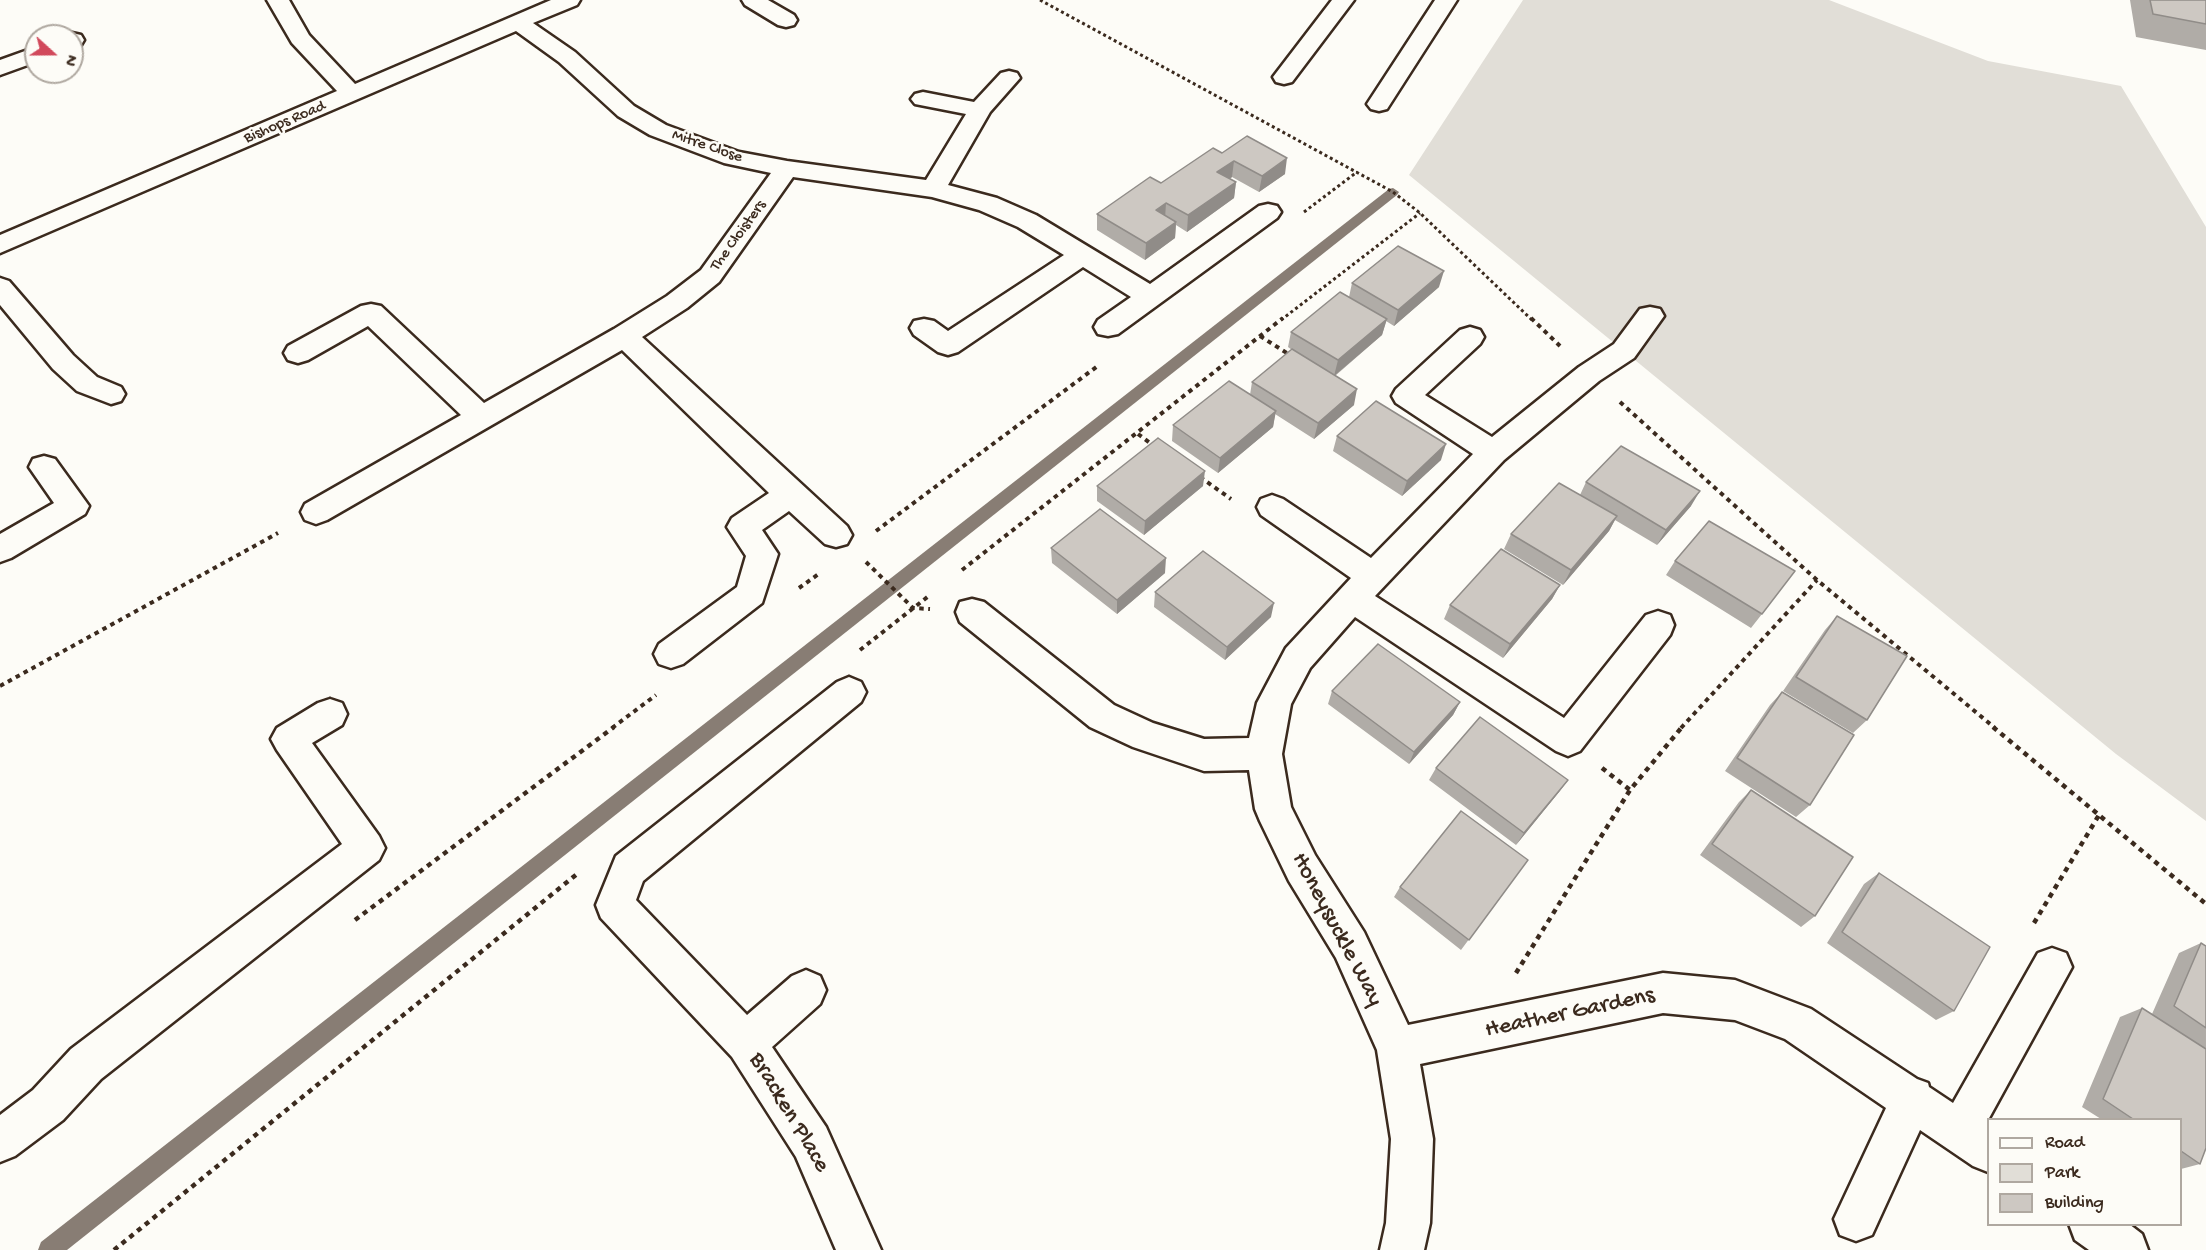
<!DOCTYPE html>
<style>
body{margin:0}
#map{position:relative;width:2206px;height:1250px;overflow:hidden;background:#fdfcf7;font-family:"Gochi Hand",sans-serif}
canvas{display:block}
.legend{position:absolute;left:1987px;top:1118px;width:195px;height:108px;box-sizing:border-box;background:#fdfcf7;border:2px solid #afa8a0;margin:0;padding:8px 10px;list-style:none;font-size:18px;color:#3b2a1e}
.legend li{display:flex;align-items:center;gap:12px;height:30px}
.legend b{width:30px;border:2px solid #afa8a0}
.north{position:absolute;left:24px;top:24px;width:60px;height:60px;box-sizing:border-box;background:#fdfcf7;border:2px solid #afa8a0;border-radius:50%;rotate:111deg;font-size:16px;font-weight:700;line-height:24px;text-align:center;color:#3b2a1e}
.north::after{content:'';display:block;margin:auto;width:21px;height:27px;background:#d1495b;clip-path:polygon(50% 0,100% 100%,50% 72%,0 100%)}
</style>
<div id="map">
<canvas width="2206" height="1250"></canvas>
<ul class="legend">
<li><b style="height:8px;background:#fdfcf7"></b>Road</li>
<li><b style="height:16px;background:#e1ded7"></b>Park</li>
<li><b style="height:16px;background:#cdc8c2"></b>Building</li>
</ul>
<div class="north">N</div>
</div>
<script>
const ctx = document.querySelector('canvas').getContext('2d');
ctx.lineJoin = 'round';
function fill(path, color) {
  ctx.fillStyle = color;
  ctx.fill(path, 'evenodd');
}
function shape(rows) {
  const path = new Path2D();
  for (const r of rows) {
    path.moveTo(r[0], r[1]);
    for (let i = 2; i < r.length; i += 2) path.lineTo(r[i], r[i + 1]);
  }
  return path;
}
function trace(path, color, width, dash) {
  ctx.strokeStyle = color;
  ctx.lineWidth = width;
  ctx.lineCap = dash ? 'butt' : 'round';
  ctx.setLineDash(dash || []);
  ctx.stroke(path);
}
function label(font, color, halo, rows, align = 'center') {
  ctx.font = font + ' "Gochi Hand",sans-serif';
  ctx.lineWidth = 5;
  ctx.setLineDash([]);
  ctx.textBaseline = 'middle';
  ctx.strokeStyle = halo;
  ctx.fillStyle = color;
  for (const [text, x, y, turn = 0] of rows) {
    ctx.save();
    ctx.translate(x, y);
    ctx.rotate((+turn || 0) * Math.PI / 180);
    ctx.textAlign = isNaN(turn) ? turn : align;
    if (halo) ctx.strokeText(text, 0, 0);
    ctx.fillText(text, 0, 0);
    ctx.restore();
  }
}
const green = shape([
 [1523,0,1829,0,1988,61,2121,86,2206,227,2206,821,2116,754,1409,175]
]);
const stream = shape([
 [1393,188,1399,192,1397,195,67,1250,38,1250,41,1242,1389,189,1393,188]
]);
const pathFar2 = shape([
 [1040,0,1393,192,1420,213,1532,320],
 [1304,212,1357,172],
 [1281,320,1420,213]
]);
const pathFar1 = shape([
 [1531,318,1560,346],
 [1260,336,1290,355],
 [1620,402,1817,580,1995,728],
 [1138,434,1154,446],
 [1200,477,1231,499],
 [876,531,1099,365],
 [866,562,913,608,930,609],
 [962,570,1283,318],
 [799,588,820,573],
 [860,650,930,595],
 [0,686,278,533],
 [612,728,656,695],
 [1681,728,1817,580]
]);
const path = shape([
 [1993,727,2206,904],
 [1602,768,1630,790],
 [355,920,614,727],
 [2034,923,2099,815],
 [1516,973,1630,790,1682,727],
 [114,1250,577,874]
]);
const minor = shape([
 [267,0,289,0,309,35,355,84,551,0,580,0,577,5,533,23,575,52,634,106,666,125,739,152,787,161,926,180,966,114,915,104,911,99,915,94,923,92,974,102,1001,73,1009,71,1017,73,1020,78,990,112,948,185,997,198,1036,215,1150,284,1259,206,1268,204,1277,206,1281,212,1277,218,1118,334,1108,336,1098,334,1094,327,1098,320,1131,297,1083,267,958,352,948,355,938,352,914,335,910,328,914,321,924,319,934,321,948,331,1064,255,1018,227,979,210,932,197,793,177,719,282,687,308,642,337,847,526,852,535,847,544,836,547,825,544,789,511,762,530,778,554,762,603,683,664,671,668,659,664,654,654,659,644,737,587,746,556,727,527,732,518,769,493,622,350,327,520,316,524,305,520,301,512,305,504,461,415,368,326,308,360,298,363,288,360,284,353,288,346,361,306,371,304,381,306,484,403,614,329,667,296,701,270,771,173,724,163,650,135,618,116,559,62,516,31,0,253,0,235,337,91,292,43,267,0],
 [742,0,768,0,794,15,797,20,794,25,786,27,778,25,745,5,742,0],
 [1332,0,1354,0,1292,82,1284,84,1276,82,1273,77,1332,0],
 [1435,0,1457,0,1387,109,1379,111,1371,109,1367,104,1435,0],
 [72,33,81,35,84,40,81,45,72,47,72,36,64,36,72,33],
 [36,47,36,62,0,75,0,60,36,47],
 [0,278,9,281,73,355,97,377,121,387,125,394,121,401,111,404,77,391,53,369,0,305,0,278],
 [1650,307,1660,309,1664,316,1634,358,1599,381,1504,460,1375,596,1564,718,1646,615,1658,611,1670,615,1674,625,1670,635,1580,751,1568,756,1556,751,1355,617,1310,668,1291,704,1282,754,1291,807,1315,855,1364,932,1408,1025,1663,973,1735,980,1811,1009,1917,1079,1928,1083,1929,1087,1953,1103,2038,953,2052,948,2066,953,2072,967,1988,1120,1988,1172,1973,1166,1920,1130,1872,1235,1856,1241,1840,1235,1834,1219,1886,1108,1785,1039,1735,1020,1663,1013,1420,1064,1433,1139,1430,1223,1424,1250,1380,1250,1386,1223,1391,1139,1377,1050,1336,958,1289,881,1260,821,1255,809,1249,770,1204,771,1133,747,1090,727,960,622,956,612,960,602,972,599,984,602,1114,705,1153,723,1204,739,1249,738,1257,703,1286,648,1351,578,1261,515,1257,507,1261,499,1272,495,1283,499,1371,558,1473,454,1396,403,1392,396,1396,389,1460,330,1470,327,1480,330,1484,337,1480,344,1425,395,1492,437,1579,367,1614,344,1640,309,1650,307],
 [44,456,55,459,89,506,85,514,11,558,0,562,0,534,54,503,29,467,33,459,44,456],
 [849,677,861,682,866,692,861,702,643,881,636,900,747,1015,792,976,806,970,820,976,826,990,820,1004,772,1047,826,1127,881,1250,836,1250,796,1157,732,1057,601,918,596,905,616,856,837,682,849,677],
 [330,699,342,703,347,714,342,725,312,743,379,836,385,848,379,860,101,1079,63,1120,15,1156,0,1162,0,1115,33,1090,71,1049,342,844,277,750,271,739,277,728,318,703,330,699],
 [2069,1224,2129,1224,2142,1234,2148,1250,2089,1250,2075,1240,2069,1224]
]);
const wall = shape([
 [2130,0,2206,0,2206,50,2136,37],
 [1222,153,1285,174,1259,192,1232,177,1230,179,1236,182,1234,198,1187,232,1176,225,1175,238,1145,260,1097,230,1097,214],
 [1352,283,1439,287,1394,326,1386,321,1382,335,1335,376,1354,405,1314,439,1275,414,1273,427,1218,473,1172,441,1173,425,1250,395,1252,382,1292,350,1288,347,1291,332,1349,297],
 [1337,436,1441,460,1402,496,1333,451],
 [1586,482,1691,506,1657,545,1615,520,1609,531,1563,585,1504,549,1511,534,1580,495],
 [1097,486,1203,486,1144,535,1097,501],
 [1051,548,1165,573,1117,614,1052,563],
 [1675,561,1762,614,1751,628,1666,575],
 [1560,585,1552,599,1503,658,1444,619,1450,605],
 [1155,592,1271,617,1225,660,1154,607],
 [1837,616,1867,720,1853,733,1783,691,1825,630],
 [1332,691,1460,702,1453,715,1409,764,1328,704],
 [1782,692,1810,805,1796,817,1725,771,1770,705],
 [1436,768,1568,780,1559,792,1516,845,1429,780],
 [1751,790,1815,916,1801,927,1700,855,1739,802],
 [1528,860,1461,950,1394,897,1400,887],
 [1879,873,1954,1011,1936,1020,1827,943,1864,884],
 [2201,943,2206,946,2206,1148,2200,1164,2181,1169,2181,1119,2101,1119,2082,1107,2120,1017,2142,1008,2152,1014,2179,953]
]);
const shadedWall = shape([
 [1287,158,1285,174,1259,192,1262,176],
 [1234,161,1232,177,1216,188,1217,172],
 [1236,182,1234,198,1187,232,1188,215],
 [1166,203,1165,219,1156,210],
 [1176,222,1175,238,1145,260,1146,243],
 [1444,271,1439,287,1394,326,1398,310],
 [1387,319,1382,335,1334,376,1338,360],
 [1357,389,1354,405,1314,439,1318,423],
 [1276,411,1273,427,1218,473,1220,458],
 [1446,444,1441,460,1402,496,1407,481],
 [1205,471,1203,486,1144,535,1145,521],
 [1700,491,1691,506,1657,545,1666,530],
 [1617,516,1609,531,1563,585,1571,570],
 [1166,558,1165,573,1117,614,1117,600],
 [1560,585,1552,599,1503,658,1510,644],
 [1274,603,1271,617,1225,660,1227,647],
 [1460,702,1453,715,1409,764,1414,752],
 [1568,780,1559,792,1516,845,1524,833]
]);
const building = shape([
 [2150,0,2206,0,2206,24,2153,14,2150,0],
 [1247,136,1287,158,1262,176,1234,161,1217,172,1236,182,1188,215,1166,203,1156,210,1176,222,1146,243,1097,214,1150,177,1161,183,1213,148,1222,153,1247,136],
 [1398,246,1444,271,1398,310,1352,283,1398,246],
 [1340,292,1387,319,1338,360,1291,332,1340,292],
 [1292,349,1357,389,1318,423,1252,382,1292,349],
 [1229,381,1276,411,1220,458,1173,425,1229,381],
 [1376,401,1446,444,1407,481,1337,436,1376,401],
 [1158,438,1205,471,1145,521,1097,486,1158,438],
 [1621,446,1700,491,1666,530,1586,482,1621,446],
 [1559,483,1617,516,1571,570,1511,534,1559,483],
 [1100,509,1166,558,1117,600,1051,548,1100,509],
 [1709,521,1795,571,1762,614,1675,561,1709,521],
 [1501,549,1560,585,1510,644,1450,605,1501,549],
 [1203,551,1274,603,1227,647,1155,592,1203,551],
 [1837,616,1907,656,1867,720,1796,677,1837,616],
 [1378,644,1460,702,1414,752,1332,691,1378,644],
 [1782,692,1854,735,1810,805,1737,758,1782,692],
 [1480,717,1568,780,1524,833,1436,768,1480,717],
 [1751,790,1853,857,1815,916,1712,844,1751,790],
 [1461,811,1528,860,1469,940,1400,887,1461,811],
 [1879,873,1990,947,1954,1011,1842,932,1879,873],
 [2201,943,2206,946,2206,1028,2174,1006,2201,943],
 [2142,1008,2206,1049,2206,1148,2200,1164,2181,1151,2181,1119,2133,1119,2103,1099,2142,1008]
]);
const farStreetnames = [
 ["Bishops Road",285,123,-23],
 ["Mitre Close",707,147,19],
 ["The Cloisters",739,236,-54]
];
const nearStreetnames = [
 ["Honeysuckle Way",1336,930,62],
 ["Heather Gardens",1570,1014,-12],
 ["Bracken Place",788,1113,59]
];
fill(green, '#e1ded7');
fill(stream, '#887d74');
trace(minor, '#3b2a1e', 5);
trace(pathFar2, '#3b2a1e', 3, [3, 3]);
trace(pathFar1, '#3b2a1e', 4, [4.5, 4.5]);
trace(path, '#3b2a1e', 4.5, [5, 5]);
fill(minor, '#fdfcf7');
fill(wall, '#b0aca7');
fill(shadedWall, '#908c88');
fill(building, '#cdc8c2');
trace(building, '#908c88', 1.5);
label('16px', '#3b2a1e', '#fdfcf7', farStreetnames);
label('24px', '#3b2a1e', '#fdfcf7', nearStreetnames);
</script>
